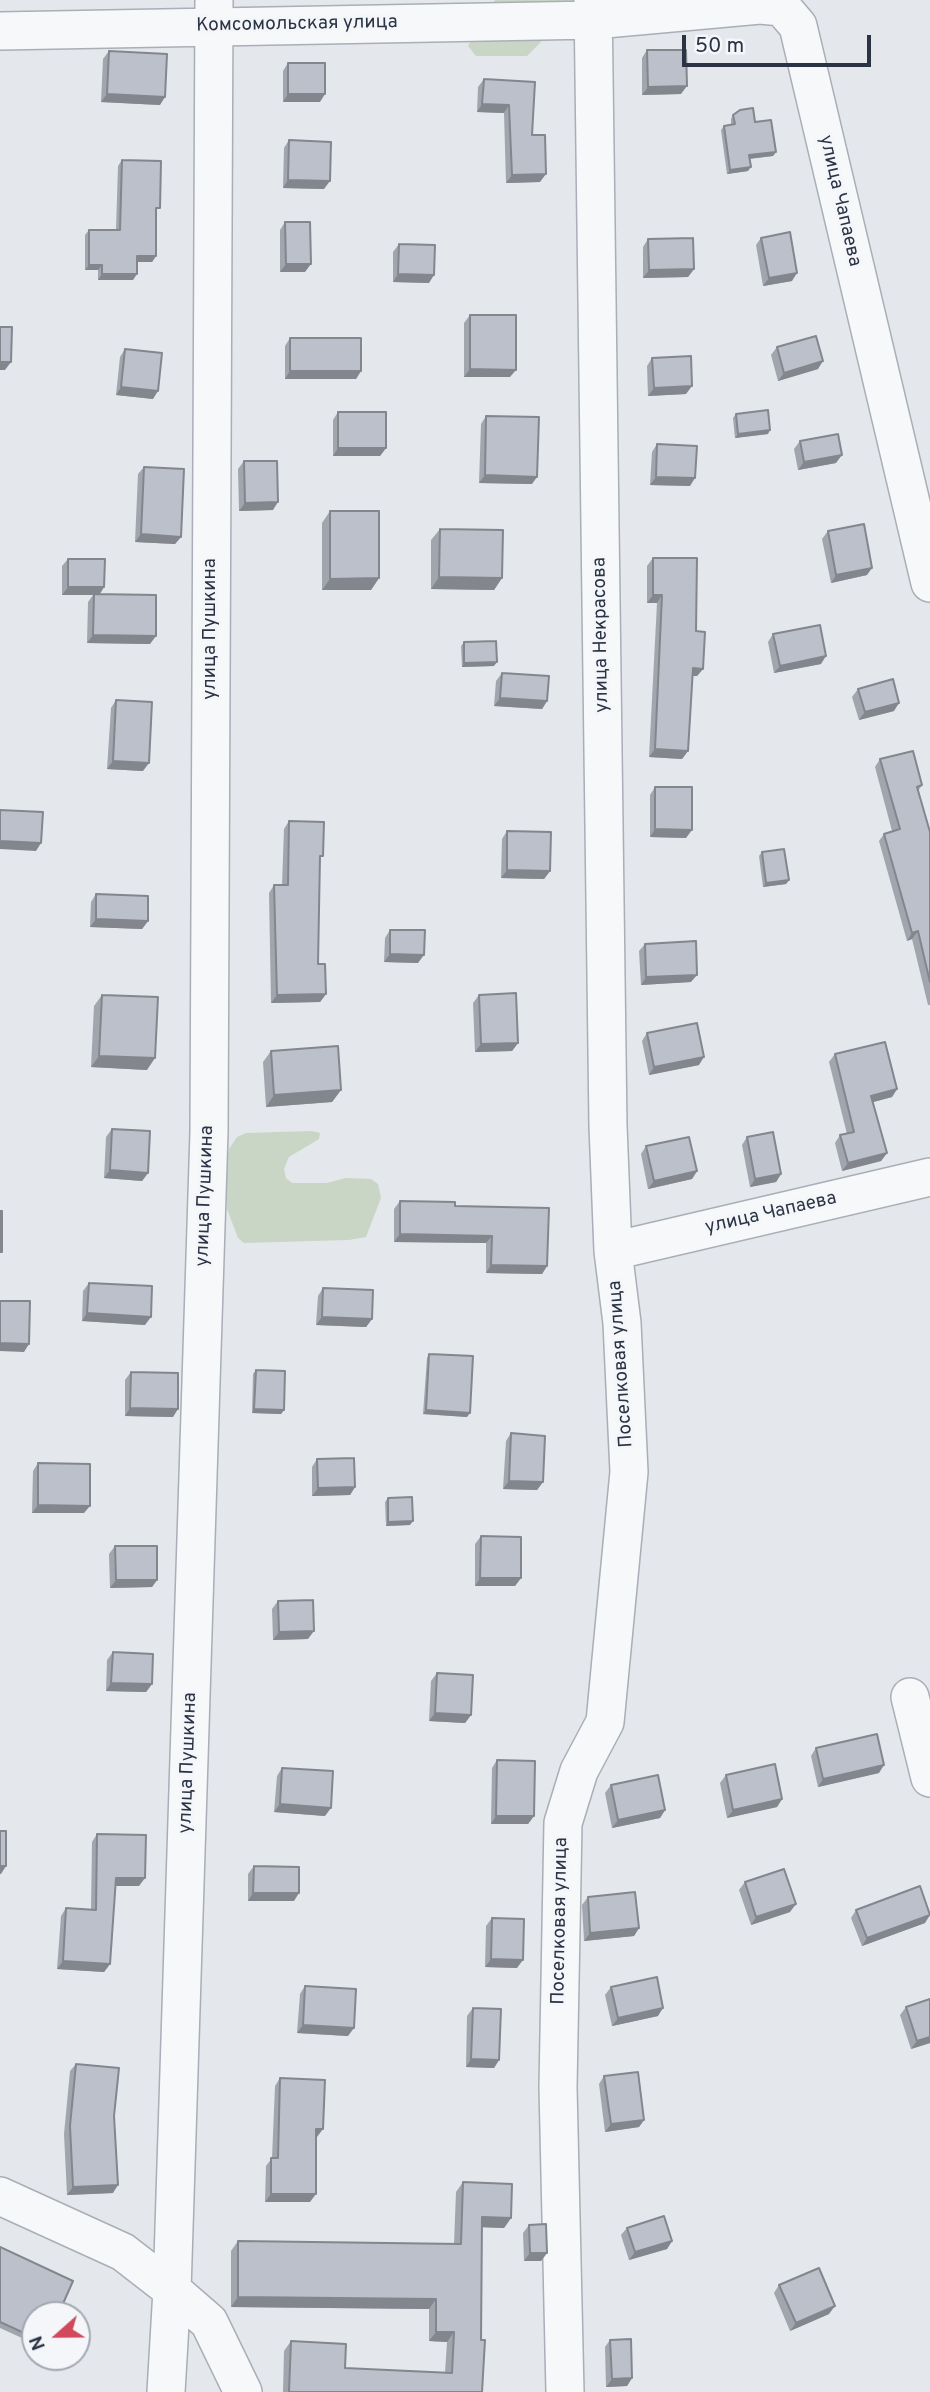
<!DOCTYPE html>
<meta charset="utf-8">
<style>
body{margin:0}
#map{position:relative;width:930px;height:2392px;overflow:hidden;background:#e4e7ec;font-family:Overpass,sans-serif}
canvas{display:block}
.north{position:absolute;left:21px;top:2301px;width:70px;height:70px;box-sizing:border-box;background:#f4f6f9;border:2px solid #a4a8b1;border-radius:50%;rotate:249deg;font-size:19px;font-weight:700;line-height:28px;text-align:center;color:#2b3445}
.north::after{content:'';display:block;margin:auto;width:24px;height:32px;background:#d1495b;clip-path:polygon(50% 0,100% 100%,50% 72%,0 100%)}
.scale{position:absolute;left:682px;top:35px;width:189px;height:32px;box-sizing:border-box;border:4px solid #2b3445;border-top:0;padding-left:9px;font-size:21px;line-height:24px;white-space:nowrap;color:#2b3445;-webkit-text-stroke:5px #f4f6f9;paint-order:stroke}
</style>
<div id="map">
<canvas width="930" height="2392"></canvas>
<div class="north">N</div>
<div class="scale">50 m</div>
</div>
<script>
const ctx = document.querySelector('canvas').getContext('2d');
ctx.lineJoin = 'round';
function fill(path, color) {
  ctx.fillStyle = color;
  ctx.fill(path, 'evenodd');
}
function shape(rows) {
  const path = new Path2D();
  for (const r of rows) {
    path.moveTo(r[0], r[1]);
    for (let i = 2; i < r.length; i += 2) path.lineTo(r[i], r[i + 1]);
  }
  return path;
}
function trace(path, color, width, dash) {
  ctx.strokeStyle = color;
  ctx.lineWidth = width;
  ctx.lineCap = dash ? 'butt' : 'round';
  ctx.setLineDash(dash || []);
  ctx.stroke(path);
}
function label(font, color, halo, rows, align = 'center') {
  ctx.font = font + ' Overpass,sans-serif';
  ctx.lineWidth = 6;
  ctx.setLineDash([]);
  ctx.textBaseline = 'middle';
  ctx.strokeStyle = halo;
  ctx.fillStyle = color;
  for (const [text, x, y, turn = 0] of rows) {
    ctx.save();
    ctx.translate(x, y);
    ctx.rotate((+turn || 0) * Math.PI / 180);
    ctx.textAlign = isNaN(turn) ? turn : align;
    if (halo) ctx.strokeText(text, 0, 0);
    ctx.fillText(text, 0, 0);
    ctx.restore();
  }
}
const green = shape([
 [495,0,576,0,574,9,527,56,476,56,468,46],
 [312,1131,320,1133,319,1139,289,1157,284,1169,286,1178,292,1183,327,1183,346,1178,371,1179,378,1184,381,1198,366,1237,349,1240,244,1243,238,1238,227,1209,226,1160,229,1149,237,1137,246,1133]
]);
const minor = shape([
 [0,31,594,20,760,5,782,7,798,26,930,583],
 [613,1251,930,1177],
 [910,1697,930,1778],
 [0,2196,123,2252,172,2290,209,2322,243,2392],
 [166,2392,172,2290,209,1132,214,0],
 [565,2392,558,2087,563,1823,579,1771,605,1722,629,1472,622,1323,613,1251,608,1126,593,0]
]);
const wall = shape([
 [647,50,681,94,642,95,642,58],
 [109,51,160,105,101,102,103,59],
 [288,63,320,102,283,102,283,71],
 [484,79,535,82,532,135,540,182,506,183,504,113,477,112,478,87],
 [733,115,755,122,776,152,773,156,750,159,748,171,727,174,721,130,724,126,731,125,731,119],
 [289,140,324,189,283,188,284,148],
 [122,160,156,214,156,256,152,262,137,262,133,280,98,280,98,270,85,270,85,235,89,230,116,230,118,166],
 [285,222,305,272,280,272,280,230],
 [761,238,792,281,763,286,756,245],
 [648,239,694,269,688,277,643,278,643,247],
 [399,244,429,283,393,282,393,252],
 [470,315,510,377,464,377,464,323],
 [290,338,361,371,356,379,285,379,285,346],
 [777,347,818,369,778,381,771,355],
 [125,349,153,399,116,395,120,357],
 [652,358,686,394,648,396,647,366],
 [338,412,386,448,380,456,333,456,333,420],
 [736,414,768,434,735,438,733,418],
 [486,416,532,484,479,483,481,424],
 [800,441,836,463,798,470,794,449],
 [657,444,690,486,650,485,652,452],
 [244,461,273,510,239,511,238,469],
 [144,467,181,537,175,544,135,542,138,474],
 [330,511,379,578,371,590,322,590,322,523],
 [440,529,502,578,494,590,431,589,431,540],
 [828,531,867,575,831,583,822,539],
 [653,558,696,631,703,669,697,676,692,676,688,751,682,759,649,757,657,603,647,603,647,566],
 [68,559,104,587,100,594,150,644,87,643,88,602,93,595,62,595,62,566],
 [773,634,821,664,774,673,768,642],
 [464,642,494,666,462,667,461,646],
 [502,673,547,701,542,709,494,706,496,681],
 [858,689,894,711,859,720,852,697],
 [116,700,143,771,107,769,111,708],
 [880,759,922,785,918,791,930,832,930,1005,928,1005,912,939,907,941,879,841,884,834,892,831,875,767],
 [655,787,686,838,650,837,650,795],
 [289,821,320,861,318,964,326,994,320,1002,271,1003,269,893,274,885,282,885,284,829],
 [507,831,550,871,544,879,501,878,502,839],
 [762,852,789,880,786,884,763,887,759,856],
 [96,894,148,921,142,929,90,927,91,902],
 [390,930,418,963,384,962,385,938],
 [645,944,691,982,641,985,639,951],
 [102,995,147,1070,91,1067,94,1006],
 [479,995,518,1043,512,1051,475,1052,473,1003],
 [647,1033,699,1065,649,1075,642,1041],
 [271,1051,341,1090,332,1102,266,1107,263,1062],
 [835,1054,897,1089,892,1097,873,1102,887,1153,881,1161,842,1171,835,1143,840,1135,847,1134,829,1062],
 [112,1129,148,1173,142,1181,104,1178,106,1137],
 [747,1137,781,1174,776,1182,750,1187,742,1145],
 [646,1146,697,1171,692,1179,648,1189,641,1154],
 [400,1201,455,1206,547,1266,542,1274,486,1273,486,1243,394,1242,394,1209],
 [89,1283,145,1325,82,1321,83,1291],
 [323,1288,372,1319,366,1327,316,1325,318,1296],
 [429,1354,467,1417,423,1414,427,1358],
 [256,1370,284,1410,281,1414,252,1413,253,1374],
 [131,1372,173,1417,125,1416,125,1380],
 [511,1433,543,1482,537,1490,503,1489,506,1441],
 [317,1459,355,1487,350,1495,312,1496,312,1467],
 [38,1463,84,1513,32,1513,33,1471],
 [388,1498,410,1525,386,1526,385,1502],
 [481,1536,521,1578,515,1586,475,1586,475,1544],
 [115,1546,157,1580,152,1587,110,1588,109,1554],
 [278,1601,308,1639,273,1640,272,1609],
 [113,1652,152,1684,146,1692,106,1691,107,1660],
 [437,1673,471,1715,465,1723,429,1721,431,1681],
 [816,1748,879,1773,818,1787,811,1756],
 [497,1760,534,1816,528,1824,491,1824,492,1768],
 [282,1768,325,1816,274,1812,277,1776],
 [726,1775,782,1799,777,1807,727,1818,720,1783],
 [611,1785,665,1810,660,1818,612,1828,605,1793],
 [97,1834,139,1886,115,1886,110,1964,104,1972,57,1969,61,1916,66,1908,91,1910,92,1842],
 [254,1866,294,1901,248,1901,248,1874],
 [745,1882,790,1912,751,1925,739,1890],
 [588,1897,639,1928,634,1936,584,1941,582,1905],
 [856,1910,925,1923,862,1946,851,1918],
 [492,1918,517,1968,485,1967,486,1926],
 [305,1986,348,2036,297,2033,300,1994],
 [611,1987,658,2016,612,2026,605,1995],
 [906,2007,930,2043,911,2049,900,2015],
 [473,2008,499,2060,494,2068,466,2067,467,2016],
 [76,2064,114,2116,113,2193,67,2195,64,2134,70,2071],
 [604,2076,644,2120,639,2127,605,2132,599,2084],
 [280,2078,317,2137,316,2137,310,2202,265,2202,266,2166,272,2158,275,2086],
 [463,2182,511,2218,504,2228,482,2227,482,2392,283,2392,284,2351,291,2341,345,2368,445,2373,447,2342,429,2341,429,2309,231,2307,231,2251,238,2241,454,2244,456,2192],
 [529,2225,547,2253,541,2261,524,2261,523,2233],
 [627,2228,672,2241,667,2249,629,2260,621,2235],
 [0,2247,35,2315,35,2344,0,2328],
 [779,2285,829,2314,790,2331,774,2293],
 [610,2340,632,2378,627,2386,606,2387,605,2347]
]);
const shadedWall = shape([
 [687,86,681,94,642,95,648,87],
 [107,94,165,97,160,105,101,102],
 [288,94,325,94,320,102,283,102],
 [482,104,509,105,504,113,477,112],
 [776,152,773,156,746,159,749,155],
 [751,167,748,171,727,174,730,170],
 [546,174,540,182,506,183,512,175],
 [288,180,330,181,324,189,283,188],
 [137,256,156,256,152,262,133,262],
 [286,264,311,264,305,272,280,272],
 [89,265,102,265,98,270,85,270],
 [694,269,688,277,643,278,649,270],
 [797,273,792,281,763,286,769,278],
 [102,274,137,274,133,280,98,280],
 [398,274,434,275,429,283,393,282],
 [823,361,818,369,778,381,784,373],
 [0,362,11,362,5,370,0,370],
 [470,369,516,370,510,377,464,377],
 [290,371,361,371,356,379,285,379],
 [692,386,686,394,648,396,654,388],
 [121,387,158,391,153,399,116,395],
 [770,430,768,434,735,438,738,434],
 [338,448,386,448,380,456,333,456],
 [842,455,836,463,798,470,804,462],
 [485,475,537,477,532,484,479,483],
 [656,477,695,478,690,486,650,485],
 [278,502,273,510,239,511,245,503],
 [141,534,181,537,175,544,135,542],
 [872,568,867,575,831,583,836,575],
 [439,577,502,578,494,590,431,589],
 [379,578,371,590,322,590,330,579],
 [68,587,104,587,99,595,62,595],
 [653,595,662,595,657,603,647,603],
 [93,635,156,636,150,644,87,643],
 [826,656,821,664,774,673,780,666],
 [497,662,494,666,462,667,464,663],
 [693,668,703,669,697,676,687,676],
 [500,698,547,701,542,709,494,706],
 [899,703,894,711,859,720,865,712],
 [655,749,688,751,682,759,649,757],
 [113,761,149,763,143,771,107,769],
 [655,829,692,830,686,838,650,837],
 [0,841,41,843,36,851,0,849],
 [507,870,550,871,544,879,501,878],
 [789,880,786,884,763,887,766,883],
 [96,919,148,921,142,929,90,927],
 [918,931,912,939,907,941,912,933],
 [390,954,424,955,418,963,384,962],
 [697,975,691,982,641,985,646,977],
 [326,994,320,1002,271,1003,277,995],
 [518,1043,512,1051,475,1052,481,1044],
 [99,1056,155,1058,147,1070,91,1067],
 [704,1057,699,1065,649,1075,654,1067],
 [897,1089,892,1097,866,1104,871,1096],
 [341,1090,332,1102,266,1107,274,1095],
 [887,1153,881,1161,842,1171,848,1163],
 [110,1170,148,1173,142,1181,104,1178],
 [697,1171,692,1179,648,1189,654,1181],
 [781,1174,776,1182,750,1187,755,1179],
 [400,1234,492,1236,486,1243,394,1242],
 [491,1265,547,1266,542,1274,486,1273],
 [87,1313,151,1317,145,1325,82,1321],
 [322,1317,372,1319,366,1327,316,1325],
 [0,1343,29,1344,24,1352,0,1351],
 [130,1408,178,1409,173,1417,125,1416],
 [254,1409,284,1410,281,1414,252,1413],
 [426,1410,470,1413,467,1417,423,1414],
 [509,1481,543,1482,537,1490,503,1489],
 [355,1487,350,1495,312,1496,318,1488],
 [38,1505,90,1506,84,1513,32,1513],
 [413,1521,410,1525,386,1526,388,1522],
 [480,1578,521,1578,515,1586,475,1586],
 [116,1580,157,1580,152,1587,110,1588],
 [314,1631,308,1639,273,1640,279,1632],
 [111,1683,152,1684,146,1692,106,1691],
 [435,1713,471,1715,465,1723,429,1721],
 [884,1765,879,1773,818,1787,823,1779],
 [782,1799,777,1807,727,1818,733,1810],
 [280,1804,331,1808,325,1816,274,1812],
 [665,1810,660,1818,612,1828,618,1820],
 [496,1816,534,1816,528,1824,491,1824],
 [0,1866,6,1866,1,1874,0,1874],
 [116,1878,145,1878,139,1886,110,1886],
 [253,1893,299,1893,294,1901,248,1901],
 [796,1904,790,1912,751,1925,756,1917],
 [930,1915,925,1923,862,1946,867,1938],
 [639,1928,634,1936,584,1941,590,1933],
 [491,1959,523,1960,517,1968,485,1967],
 [63,1961,110,1964,104,1972,57,1969],
 [663,2008,658,2016,612,2026,618,2018],
 [303,2025,354,2028,348,2036,297,2033],
 [930,2037,930,2043,911,2049,917,2041],
 [471,2059,499,2060,494,2068,466,2067],
 [644,2120,639,2127,605,2132,611,2124],
 [316,2129,323,2129,317,2137,310,2137],
 [118,2185,113,2193,67,2195,73,2187],
 [271,2194,316,2194,310,2202,265,2202],
 [482,2217,511,2218,504,2228,475,2227],
 [672,2241,667,2249,629,2260,635,2252],
 [530,2253,547,2253,541,2261,524,2261],
 [238,2297,436,2299,429,2309,231,2307],
 [835,2306,829,2314,790,2331,796,2323],
 [436,2332,454,2332,447,2342,429,2341],
 [632,2378,627,2386,606,2387,612,2379]
]);
const building = shape([
 [647,50,686,50,687,86,648,87,647,50],
 [109,51,167,54,165,97,107,94,109,51],
 [288,63,325,63,325,94,288,94,288,63],
 [484,79,535,82,532,135,545,135,546,174,512,175,509,105,482,104,484,79],
 [753,108,755,122,771,120,776,152,749,155,751,167,730,170,724,126,735,124,733,115,740,110,753,108],
 [289,140,331,142,330,181,288,180,289,140],
 [122,160,161,161,160,208,156,208,156,256,137,256,137,274,102,274,102,265,89,265,89,230,120,230,122,160],
 [285,222,310,222,311,264,286,264,285,222],
 [790,232,797,273,769,278,761,238,790,232],
 [693,238,694,269,649,270,648,239,693,238],
 [399,244,435,245,434,275,398,274,399,244],
 [470,315,516,315,516,370,470,369,470,315],
 [0,327,12,327,11,362,0,362,0,327],
 [816,336,823,361,784,373,777,347,816,336],
 [290,338,361,338,361,371,290,371,290,338],
 [125,349,162,353,158,391,121,387,125,349],
 [691,356,692,386,654,388,652,358,691,356],
 [768,410,770,430,738,434,736,414,768,410],
 [338,412,386,412,386,448,338,448,338,412],
 [486,416,539,417,537,477,485,475,486,416],
 [838,434,842,455,804,462,800,441,838,434],
 [657,444,697,446,695,478,656,477,657,444],
 [244,461,277,461,278,502,245,503,244,461],
 [144,467,184,469,181,537,141,534,144,467],
 [330,511,379,511,379,578,330,579,330,511],
 [864,524,872,568,836,575,828,531,864,524],
 [440,529,503,530,502,578,439,577,440,529],
 [653,558,697,558,696,631,705,632,703,669,693,668,688,751,655,749,662,595,653,595,653,558],
 [68,559,105,559,104,587,68,587,68,559],
 [94,594,156,595,156,636,93,635,94,594],
 [820,625,826,656,780,666,773,634,820,625],
 [496,641,497,662,464,663,464,642,496,641],
 [502,673,549,676,547,701,500,698,502,673],
 [893,679,899,703,865,712,858,689,893,679],
 [116,700,152,702,149,763,113,761,116,700],
 [913,751,922,785,917,787,930,832,930,982,918,931,912,933,884,834,900,829,880,759,913,751],
 [655,787,692,787,692,830,655,829,655,787],
 [0,810,43,812,41,843,0,841,0,810],
 [289,821,324,822,323,856,320,856,318,964,325,964,326,994,277,995,274,885,288,885,289,821],
 [507,831,551,832,550,871,507,870,507,831],
 [784,849,789,880,766,883,762,852,784,849],
 [96,894,148,896,148,921,96,919,96,894],
 [390,930,425,930,424,955,390,954,390,930],
 [696,941,697,975,646,977,645,944,696,941],
 [516,993,518,1043,481,1044,479,995,516,993],
 [102,995,158,997,155,1058,99,1056,102,995],
 [697,1023,704,1057,654,1067,647,1033,697,1023],
 [885,1042,897,1089,871,1096,887,1153,848,1163,840,1135,854,1132,835,1054,885,1042],
 [338,1046,341,1090,274,1095,271,1051,338,1046],
 [112,1129,150,1131,148,1173,110,1170,112,1129],
 [773,1132,781,1174,755,1179,747,1137,773,1132],
 [689,1137,697,1171,654,1181,646,1146,689,1137],
 [400,1201,455,1202,455,1206,549,1208,547,1266,491,1265,492,1236,400,1234,400,1201],
 [0,1211,2,1211,2,1252,0,1252,0,1211],
 [89,1283,152,1286,151,1317,87,1313,89,1283],
 [323,1288,373,1290,372,1319,322,1317,323,1288],
 [0,1301,30,1301,29,1344,0,1343,0,1301],
 [429,1354,473,1356,470,1413,426,1410,429,1354],
 [256,1370,285,1371,284,1410,254,1409,256,1370],
 [131,1372,178,1373,178,1409,130,1408,131,1372],
 [511,1433,545,1436,543,1482,509,1481,511,1433],
 [354,1458,355,1487,318,1488,317,1459,354,1458],
 [38,1463,90,1464,90,1506,38,1505,38,1463],
 [412,1497,413,1521,388,1522,388,1498,412,1497],
 [481,1536,521,1537,521,1578,480,1578,481,1536],
 [115,1546,157,1546,157,1580,116,1580,115,1546],
 [313,1600,314,1631,279,1632,278,1601,313,1600],
 [113,1652,153,1654,152,1684,111,1683,113,1652],
 [437,1673,473,1675,471,1715,435,1713,437,1673],
 [877,1734,884,1765,823,1779,816,1748,877,1734],
 [497,1760,535,1761,534,1816,496,1816,497,1760],
 [775,1764,782,1799,733,1810,726,1775,775,1764],
 [282,1768,333,1771,331,1808,280,1804,282,1768],
 [658,1775,665,1810,618,1820,611,1785,658,1775],
 [0,1831,6,1831,6,1866,0,1866,0,1831],
 [97,1834,146,1835,145,1878,116,1878,110,1964,63,1961,66,1908,96,1910,97,1834],
 [254,1866,299,1867,299,1893,253,1893,254,1866],
 [784,1869,796,1904,756,1917,745,1882,784,1869],
 [920,1886,930,1915,867,1938,856,1910,920,1886],
 [635,1892,639,1928,590,1933,588,1897,635,1892],
 [492,1918,524,1919,523,1960,491,1959,492,1918],
 [657,1977,663,2008,618,2018,611,1987,657,1977],
 [305,1986,356,1989,354,2028,303,2025,305,1986],
 [930,1999,930,2037,917,2041,906,2007,930,1999],
 [473,2008,501,2009,499,2060,471,2059,473,2008],
 [76,2064,119,2068,114,2116,118,2185,73,2187,70,2126,76,2064],
 [638,2072,644,2120,611,2124,604,2076,638,2072],
 [280,2078,325,2080,323,2129,316,2129,316,2194,271,2194,271,2158,278,2158,280,2078],
 [463,2182,512,2184,511,2218,482,2217,481,2340,485,2340,482,2392,289,2392,291,2341,346,2344,345,2368,452,2373,454,2332,436,2332,436,2299,238,2297,238,2241,461,2244,463,2182],
 [664,2216,672,2241,635,2252,627,2228,664,2216],
 [546,2224,547,2253,530,2253,529,2225,546,2224],
 [0,2247,73,2281,58,2315,35,2315,35,2338,0,2322,0,2247],
 [819,2268,835,2306,796,2323,779,2285,819,2268],
 [631,2339,632,2378,612,2379,610,2340,631,2339]
]);
const streetNames = [
 ["Комсомольская улица",297,25,-1],
 ["улица Чапаева",839,201,77],
 ["улица Пушкина",211,629,-90],
 ["улица Некрасова",602,635,-91],
 ["улица Пушкина",206,1196,-88],
 ["улица Чапаева",771,1214,-13],
 ["Поселковая улица",622,1364,-94],
 ["улица Пушкина",189,1763,-88],
 ["Поселковая улица",561,1921,-89]
];
fill(green, '#c9d6c5');
trace(minor, '#a9aeb7', 40);
trace(minor, '#f7f8fa', 37);
fill(wall, '#a1a5ae');
fill(shadedWall, '#83868d');
fill(building, '#bbc0ca');
trace(building, '#83868d', 2);
label('19px', '#2b3445', '#f4f6f9', streetNames);
</script>
